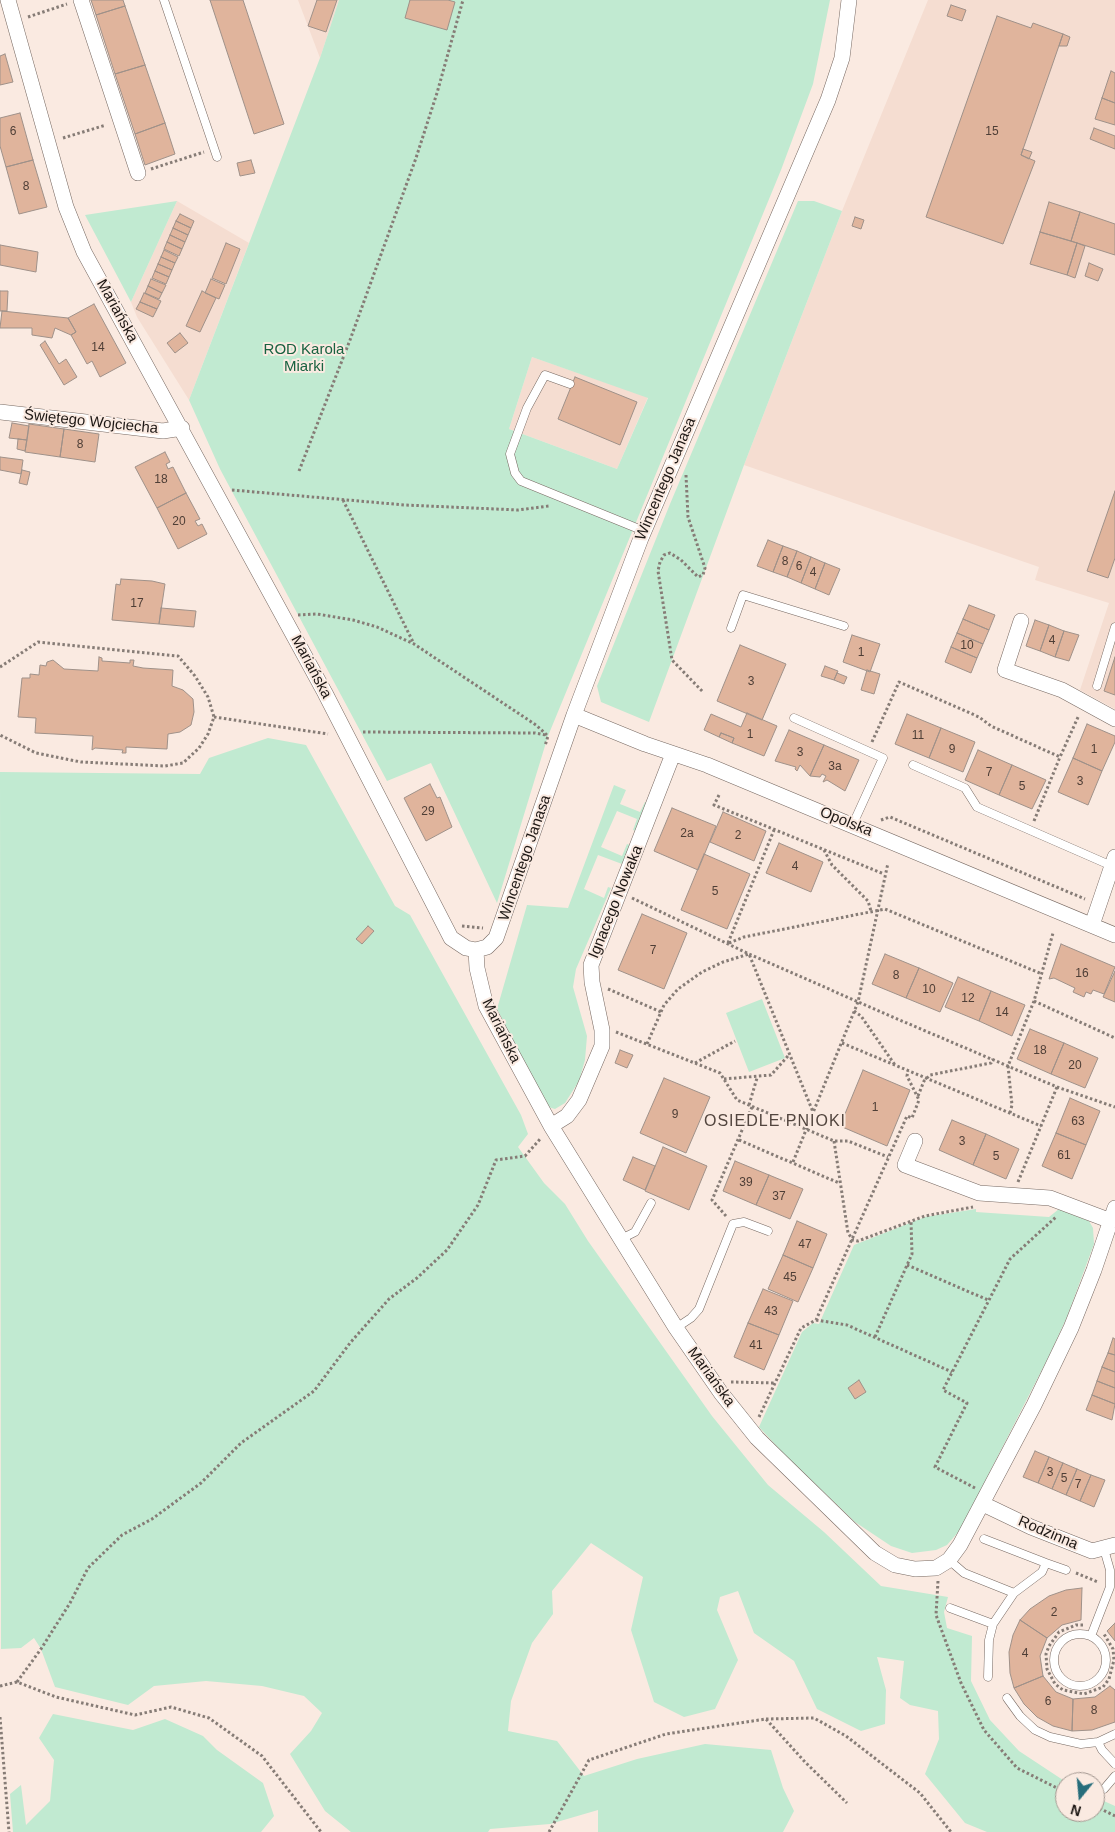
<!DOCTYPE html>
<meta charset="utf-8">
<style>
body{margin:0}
#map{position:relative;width:1115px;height:1832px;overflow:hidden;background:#faeae1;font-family:Helvetica,sans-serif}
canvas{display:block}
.north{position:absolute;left:1055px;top:1772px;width:50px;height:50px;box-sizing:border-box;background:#faeae1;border:1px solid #a2968f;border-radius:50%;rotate:197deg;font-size:14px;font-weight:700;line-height:20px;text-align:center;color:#1d1714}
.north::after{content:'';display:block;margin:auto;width:18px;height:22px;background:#266d7b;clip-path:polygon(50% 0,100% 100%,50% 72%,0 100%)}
</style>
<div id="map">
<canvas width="1115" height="1832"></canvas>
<div class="north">N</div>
</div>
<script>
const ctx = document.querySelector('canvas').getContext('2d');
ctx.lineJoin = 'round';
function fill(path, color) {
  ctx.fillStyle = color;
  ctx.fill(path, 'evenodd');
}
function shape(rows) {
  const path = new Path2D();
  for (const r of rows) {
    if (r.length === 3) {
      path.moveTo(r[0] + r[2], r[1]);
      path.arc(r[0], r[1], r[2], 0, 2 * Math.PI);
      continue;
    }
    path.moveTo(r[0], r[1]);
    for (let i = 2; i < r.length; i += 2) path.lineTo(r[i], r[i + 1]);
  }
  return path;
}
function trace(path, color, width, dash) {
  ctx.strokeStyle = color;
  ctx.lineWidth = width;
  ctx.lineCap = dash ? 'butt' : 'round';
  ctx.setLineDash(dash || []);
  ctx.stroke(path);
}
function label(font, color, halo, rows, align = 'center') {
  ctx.font = font + ' Helvetica,sans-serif';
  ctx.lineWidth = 4;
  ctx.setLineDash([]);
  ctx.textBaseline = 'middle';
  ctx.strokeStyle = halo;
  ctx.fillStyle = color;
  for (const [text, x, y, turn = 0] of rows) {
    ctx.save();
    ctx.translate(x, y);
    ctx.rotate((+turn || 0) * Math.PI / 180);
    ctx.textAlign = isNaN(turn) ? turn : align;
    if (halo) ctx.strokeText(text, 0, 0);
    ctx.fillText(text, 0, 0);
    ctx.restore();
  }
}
const built = shape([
 [298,0,339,0,320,58],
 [928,0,1115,0,1115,709,1080,690,1109,603,1035,580,1039,567,744,465,842,211],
 [177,201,249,243,189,400,137,317,131,302],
 [532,357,648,397,617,469,509,429]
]);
const green = shape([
 [339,0,830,0,813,84,781,170,548,736,497,903,431,763,387,781,220,469,189,400,320,58],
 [532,357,648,398,617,469,509,429],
 [177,201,131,302,85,215],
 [798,201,814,201,842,211,744,465,649,722,601,702,597,686,670,504],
 [268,738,306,745,395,906,410,915,521,1115,528,1134,518,1147,544,1183,565,1204,588,1241,712,1416,768,1485,824,1532,881,1586,948,1597,944,1612,947,1628,972,1636,971,1681,990,1720,1019,1751,1066,1782,1065,1812,1095,1812,1095,1797,1115,1806,1115,1832,987,1832,965,1823,925,1774,939,1739,938,1711,910,1705,900,1698,904,1661,877,1657,886,1690,885,1724,861,1731,817,1709,794,1661,754,1633,738,1591,720,1597,717,1610,738,1660,715,1709,684,1717,654,1702,631,1630,643,1577,591,1543,552,1591,553,1614,532,1643,511,1701,508,1731,557,1741,584,1776,637,1759,705,1744,771,1750,783,1788,794,1811,783,1832,598,1832,598,1810,550,1824,490,1829,488,1832,351,1832,325,1811,290,1754,311,1731,322,1713,304,1696,262,1686,206,1681,154,1686,128,1705,55,1687,41,1649,34,1638,21,1648,1,1649,0,772,200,774,209,758],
 [614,785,626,790,620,804,640,812,645,802,647,803,636,831,633,830,637,819,617,811,601,847,622,856,627,844,630,845,622,864,598,855,584,889,604,898,608,887,611,888,576,969,573,987,587,1036,585,1060,579,1081,565,1103,555,1109,548,1107,497,1009,527,905,568,908],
 [762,999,785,1058,749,1072,726,1013],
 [976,1209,976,1212,1049,1217,1059,1209,1089,1221,1093,1228,1094,1244,1067,1317,1049,1356,960,1530,947,1545,936,1550,912,1553,891,1546,855,1522,784,1454,759,1427,802,1332,813,1323,819,1324,854,1245,925,1217],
 [53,1714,133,1730,165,1719,203,1736,217,1750,263,1783,274,1816,261,1832,13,1832,10,1794,21,1785,26,1825,50,1801,54,1760,39,1738]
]);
const building = shape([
 [91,0,123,0,125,6,96,15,91,0],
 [210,0,243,0,284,124,254,134,210,0],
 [317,0,337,0,326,32,308,26,317,0],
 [410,0,448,0,455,2,447,30,405,18,410,0],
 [951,5,966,10,962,21,947,16,951,5],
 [125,6,145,65,115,74,96,15,125,6],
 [997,16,1031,28,1033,23,1063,34,1021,155,1035,161,1003,244,926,217,997,16],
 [1063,34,1070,37,1067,46,1059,46,1063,34],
 [5,54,13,82,0,85,0,56,5,54],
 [145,65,165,123,135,134,115,74,145,65],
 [1111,71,1115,73,1115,103,1102,98,1111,71],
 [1102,98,1115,103,1115,125,1095,119,1102,98],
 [20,113,33,160,6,167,0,146,0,118,20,113],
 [165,123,175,154,145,165,135,134,165,123],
 [1094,128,1115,136,1115,149,1090,139,1094,128],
 [1023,149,1032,152,1029,159,1021,155,1023,149],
 [33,160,47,207,19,214,6,167,33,160],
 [251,160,255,173,240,176,237,163,251,160],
 [1049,202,1080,212,1071,241,1040,232,1049,202],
 [1080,212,1115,224,1115,255,1071,241,1080,212],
 [180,214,194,221,191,228,176,221,180,214],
 [855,217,864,220,861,229,852,226,855,217],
 [176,221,191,228,188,235,173,228,176,221],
 [173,228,188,235,185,242,170,235,173,228],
 [1040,232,1077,243,1067,275,1030,264,1040,232],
 [170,235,185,242,182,249,167,242,170,235],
 [167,242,182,249,179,256,164,249,167,242],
 [226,243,240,249,226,284,212,278,226,243],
 [1077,243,1085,246,1075,278,1067,275,1077,243],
 [0,245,38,252,36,272,0,265,0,245],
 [164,250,178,257,175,263,161,257,164,250],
 [161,257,175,263,172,270,158,264,161,257],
 [1089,263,1103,269,1098,281,1085,276,1089,263],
 [158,264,172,270,169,277,155,271,158,264],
 [155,271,169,277,166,284,152,278,155,271],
 [151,279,166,285,162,293,148,286,151,279],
 [211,279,225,285,219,299,205,293,211,279],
 [148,286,162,293,159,299,145,293,148,286],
 [0,291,8,291,7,311,0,311,0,291],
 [202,291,216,298,200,332,186,326,202,291],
 [144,293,161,301,157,309,140,302,144,293],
 [140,302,157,309,153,317,136,309,140,302],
 [94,304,126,363,100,377,92,361,87,364,71,335,76,332,68,318,94,304],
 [2,311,68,318,76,332,71,335,55,328,52,338,32,335,32,328,0,328,2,311],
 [180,333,188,343,175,353,167,343,180,333],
 [45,341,59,364,66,359,77,377,64,385,40,345,45,341],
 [575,377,637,402,620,445,558,419,575,377],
 [12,423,29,426,27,440,9,438,12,423],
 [29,424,64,429,60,457,25,452,29,424],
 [64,429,99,434,95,462,60,457,64,429],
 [18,439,27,440,25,451,17,449,18,439],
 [165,452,170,462,166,464,168,469,173,467,186,493,157,508,135,467,165,452],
 [0,457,23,460,21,474,0,470,0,457],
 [22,470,30,472,27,485,19,483,22,470],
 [1115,491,1115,558,1108,578,1087,571,1115,491],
 [186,493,200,519,195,521,198,526,202,524,207,534,178,549,157,508,186,493],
 [768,540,783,546,773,572,757,566,768,540],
 [783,546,797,551,787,577,773,572,783,546],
 [797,551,811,557,801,583,787,577,797,551],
 [811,557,825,563,815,589,801,583,811,557],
 [825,563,840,569,829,595,815,589,825,563],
 [121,579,152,581,165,584,159,624,112,620,116,584,120,585,121,579],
 [969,605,995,615,989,630,963,619,969,605],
 [161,608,196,611,194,627,159,624,161,608],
 [963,619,989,630,983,644,957,633,963,619],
 [1035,620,1049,625,1040,651,1026,646,1035,620],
 [1049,625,1064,631,1055,657,1040,651,1049,625],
 [1064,631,1079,635,1069,661,1055,657,1064,631],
 [957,633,983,644,977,658,951,647,957,633],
 [852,635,880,644,870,672,843,662,852,635],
 [740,645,786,664,762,720,717,701,740,645],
 [951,647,977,658,971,673,945,662,951,647],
 [99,657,102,658,102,661,130,663,130,660,134,660,133,666,143,668,173,670,172,686,183,690,193,699,194,712,191,725,180,732,168,734,167,749,126,747,126,753,122,753,123,750,95,748,92,750,93,736,35,733,36,718,18,717,22,678,30,678,30,674,39,675,40,665,46,666,47,662,53,660,64,669,98,671,99,657],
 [1115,657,1115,695,1104,691,1115,657],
 [825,666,838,671,834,680,821,676,825,666],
 [867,670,880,674,874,694,861,690,867,670],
 [837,673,847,677,844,684,834,680,837,673],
 [747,713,777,726,764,756,732,743,734,738,721,733,719,737,704,730,711,714,741,727,747,713],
 [907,714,941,728,929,758,895,744,907,714],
 [1087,724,1115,736,1115,742,1102,771,1073,758,1087,724],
 [941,728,975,742,963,772,929,758,941,728],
 [789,730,824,745,810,776,800,765,797,771,795,769,796,767,775,761,789,730],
 [721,733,734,738,732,743,719,737,721,733],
 [824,745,859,760,845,791,827,780,823,782,826,776,822,774,820,777,810,776,824,745],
 [978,750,1012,765,999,795,965,780,978,750],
 [1073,758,1102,771,1088,805,1058,792,1073,758],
 [1012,765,1046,780,1032,809,999,795,1012,765],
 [430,784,437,798,440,797,452,827,426,841,404,798,430,784],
 [672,808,716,826,698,870,654,851,672,808],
 [723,812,766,831,754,861,710,842,723,812],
 [779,843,823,862,811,892,766,873,779,843],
 [704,854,750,874,727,929,681,910,704,854],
 [642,914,687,933,664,989,618,970,642,914],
 [368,926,374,931,362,944,356,939,368,926],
 [1061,944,1115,967,1104,994,1093,990,1091,994,1086,992,1084,997,1073,992,1075,988,1054,978,1049,979,1061,944],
 [885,954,919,968,906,998,872,984,885,954],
 [919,968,953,983,940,1012,906,998,919,968],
 [1115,971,1115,1002,1103,997,1115,971],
 [958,977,991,991,979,1021,945,1007,958,977],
 [991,991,1025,1005,1012,1036,979,1021,991,991],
 [1030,1029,1064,1043,1051,1074,1017,1059,1030,1029],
 [1064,1043,1098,1058,1085,1088,1051,1074,1064,1043],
 [620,1050,633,1055,627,1068,615,1063,620,1050],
 [863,1070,910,1090,887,1146,840,1126,863,1070],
 [664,1078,710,1097,686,1153,640,1133,664,1078],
 [1070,1098,1100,1111,1086,1145,1056,1133,1070,1098],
 [952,1120,986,1134,973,1165,939,1150,952,1120],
 [1056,1133,1086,1145,1072,1179,1042,1166,1056,1133],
 [986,1134,1019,1149,1006,1179,973,1165,986,1134],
 [663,1147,707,1166,689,1210,645,1191,663,1147],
 [633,1157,655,1166,645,1190,623,1180,633,1157],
 [735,1161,769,1175,756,1205,723,1191,735,1161],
 [769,1175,803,1189,790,1219,756,1205,769,1175],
 [797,1221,827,1234,813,1268,783,1255,797,1221],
 [783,1255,813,1268,798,1302,768,1289,783,1255],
 [763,1289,793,1301,779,1335,748,1323,763,1289],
 [748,1323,779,1335,764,1370,734,1357,748,1323],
 [1113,1338,1115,1339,1115,1355,1108,1353,1113,1338],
 [1108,1353,1115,1355,1115,1372,1102,1367,1108,1353],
 [1102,1367,1115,1372,1115,1388,1097,1381,1102,1367],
 [859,1380,866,1392,855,1399,848,1388,859,1380],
 [1097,1381,1115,1388,1115,1404,1092,1395,1097,1381],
 [1092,1395,1115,1404,1112,1420,1086,1410,1092,1395],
 [1035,1451,1049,1457,1038,1483,1023,1477,1035,1451],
 [1049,1457,1063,1463,1052,1489,1038,1483,1049,1457],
 [1063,1463,1077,1469,1066,1495,1052,1489,1063,1463],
 [1077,1469,1091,1475,1080,1501,1066,1495,1077,1469],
 [1091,1475,1105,1480,1094,1507,1080,1501,1091,1475],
 [1082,1588,1081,1620,1062,1625,1047,1638,1020,1620,1030,1609,1049,1596,1066,1590,1082,1588],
 [1020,1620,1047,1638,1040,1656,1043,1676,1014,1688,1010,1673,1009,1652,1013,1635,1020,1620],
 [1115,1623,1115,1641,1107,1631,1115,1623],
 [1043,1676,1056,1692,1073,1699,1072,1731,1053,1726,1037,1717,1024,1704,1014,1688,1043,1676],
 [1110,1686,1115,1690,1115,1722,1092,1730,1072,1731,1073,1699,1095,1697,1110,1686]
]);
const path = shape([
 [28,17,67,4],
 [63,138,106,125],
 [151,169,204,152],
 [299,471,350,340,416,158,437,93,463,0],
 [686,475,688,517,705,568,703,575,698,577,681,560,670,553,664,555,660,562,658,571,672,660,703,692],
 [232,490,405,505,518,510,549,506],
 [343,500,414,644],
 [298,615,317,614,353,620,377,627,414,644,536,725,548,736,545,746],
 [0,667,38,642,178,656,195,676,208,697,214,717,208,734,199,748,183,763,165,766,81,762,36,753,0,735],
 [214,717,328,734],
 [363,732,535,733,546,735],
 [872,742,899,682,979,717,991,726,1060,757,1079,715],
 [719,795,714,805,884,874],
 [881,820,890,817,1085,899],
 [1034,821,1060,757],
 [824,850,832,865,868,901,871,911],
 [632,898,749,954,895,1018,1057,1087,1115,1107],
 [462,926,483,928],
 [728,943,774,830],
 [729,943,744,937,885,909,1042,974],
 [608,989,661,1012],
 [1034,1001,1115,1038],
 [854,1011,861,1016,895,1065],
 [616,1032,720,1073,737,1100,834,1141,848,1141,888,1157],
 [842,1043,1041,1126],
 [647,1044,664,1005,678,989,702,972,723,962,749,954,813,1112],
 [695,1063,735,1041],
 [724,1079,771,1075,788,1056],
 [918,1096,924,1081,930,1075,991,1063,993,1059],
 [749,1105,757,1078],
 [1010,1113,1012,1105,1008,1066,1034,1001,1053,933],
 [739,1140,839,1183],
 [834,1141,848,1233,853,1240,858,1241,925,1216,973,1207],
 [793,1162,858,1002,888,863],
 [1018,1182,1057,1087],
 [726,1216,712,1200,752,1107],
 [907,1265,988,1300],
 [816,1320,847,1325,952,1372],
 [875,1337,912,1254,911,1221],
 [731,1382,775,1383],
 [759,1417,801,1328,816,1320,907,1116,912,1118,919,1100,907,1076,908,1071],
 [975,1488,935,1467,967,1403,943,1390,1010,1259,1056,1217],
 [1076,1573,1098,1582],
 [938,1581,936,1615,961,1683,984,1730,1017,1768,1065,1792],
 [1083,1625,1076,1625,1059,1632,1049,1646,1046,1654,1047,1669,1055,1684,1063,1690,1084,1694,1103,1687,1109,1679,1114,1660,1113,1649,1104,1634],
 [17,1682,41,1649,70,1603,88,1568,122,1535,152,1519,201,1483,241,1443,314,1391,350,1343,389,1299,417,1278,447,1250,478,1205,496,1160,525,1156,541,1138],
 [0,1686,17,1682,56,1697,135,1715,171,1707,209,1718,262,1756,321,1832],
 [0,1717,9,1832],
 [766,1719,814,1718,846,1736,920,1793,951,1832],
 [1095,1806,1115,1816],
 [549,1832,589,1760,666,1734,766,1719,805,1762,847,1803]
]);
const lane = shape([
 [164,0,217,157],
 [570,384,545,375,527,408,510,454,515,473,521,481,644,531],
 [731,628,743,595,844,626],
 [1097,686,1115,627],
 [794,718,883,758,853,824],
 [913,765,965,788,977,807,1112,866],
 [621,1239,635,1232,651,1203],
 [676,1328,691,1318,699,1309,733,1224,744,1222,768,1231],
 [984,1539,1046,1563,1042,1572,1014,1593,993,1624,989,1640,988,1677],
 [949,1560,964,1573,1014,1593],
 [1046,1563,1066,1570],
 [950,1608,993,1624],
 [1080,1660,26],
 [1091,1636,1110,1587,1110,1570,1104,1549],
 [1007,1698,1020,1716,1035,1730,1050,1737,1081,1744,1098,1742,1115,1734],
 [1098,1742,1102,1750,1115,1764],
 [1104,1789,1115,1776]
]);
const street = shape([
 [8,0,66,207,84,252,325,693,451,938,466,948,476,950,487,947,496,938,574,715,641,538,828,100,842,58,849,0],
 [81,0,138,173],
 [0,412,163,431,182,428],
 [1021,621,1005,670,1062,690,1115,719],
 [574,715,645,744,707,765,1115,935],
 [1092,925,1115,857],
 [476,950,477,968,486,1006,551,1126,676,1328,721,1393,757,1438,875,1553,895,1565,915,1569,936,1568,949,1560,960,1545,1034,1405,1071,1328,1094,1270,1115,1208],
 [551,1126,567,1116,579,1100,602,1046,602,1030,592,982,591,965,673,754],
 [915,1141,905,1165,979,1193,1050,1198,1111,1221],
 [983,1504,1031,1527,1092,1551,1115,1545]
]);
const numberNames = [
 ["6",13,132],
 ["15",992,132],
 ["8",26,187],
 ["14",98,348],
 ["8",80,445],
 ["18",161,480],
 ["20",179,522],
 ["8",785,562],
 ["6",799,567],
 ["4",813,573],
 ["17",137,604],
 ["4",1052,641],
 ["10",967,646],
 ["1",861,653],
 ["3",751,682],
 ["1",750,735],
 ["11",918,736],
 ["9",952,750],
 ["1",1094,750],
 ["3",800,753],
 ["3a",835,767],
 ["7",989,773],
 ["3",1080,782],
 ["5",1022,787],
 ["29",428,812],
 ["2a",687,834],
 ["2",738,836],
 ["4",795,867],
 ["5",715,892],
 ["7",653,951],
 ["16",1082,974],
 ["8",896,976],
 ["10",929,990],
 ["12",968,999],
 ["14",1002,1013],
 ["18",1040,1051],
 ["20",1075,1066],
 ["1",875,1108],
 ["9",675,1115],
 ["63",1078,1122],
 ["3",962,1142],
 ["61",1064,1156],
 ["5",996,1157],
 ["39",746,1183],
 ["37",779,1197],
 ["47",805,1245],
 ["45",790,1278],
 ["43",771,1312],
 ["41",756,1346],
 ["3",1050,1473],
 ["5",1064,1479],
 ["7",1078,1485],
 ["2",1054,1613],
 ["4",1025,1654],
 ["6",1048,1702],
 ["8",1094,1711]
];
const streetNames = [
 ["Mariańska",117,311,61],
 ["Świętego Wojciecha",91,422,6],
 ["Wincentego Janasa",666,479,-67],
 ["Mariańska",311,667,62],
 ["Opolska",846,822,22],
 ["Wincentego Janasa",525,858,-71],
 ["Ignacego Nowaka",616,902,-68],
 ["Mariańska",501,1031,64],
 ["Mariańska",711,1377,54],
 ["Rodzinna",1048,1533,23]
];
const parkNames = [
 ["ROD Karola",304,350],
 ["Miarki",304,367]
];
const neighbourhoodNames = [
 ["OSIEDLE PNIOKI",775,1122]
];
fill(built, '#f5ddd1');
fill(green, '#c1ead1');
fill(building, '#e0b49c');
trace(building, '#9f9189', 1);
trace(lane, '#776962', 9);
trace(street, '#776962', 16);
trace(path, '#867c76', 3, [2.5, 2.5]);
trace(lane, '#fff', 8);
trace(street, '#fff', 15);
label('12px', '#4e3e36', null, numberNames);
label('15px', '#1d1714', '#faeae1', streetNames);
label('15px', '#186240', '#faeae1', parkNames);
ctx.letterSpacing = '1px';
label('16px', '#52453e', '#faeae1', neighbourhoodNames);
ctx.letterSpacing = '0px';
</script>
